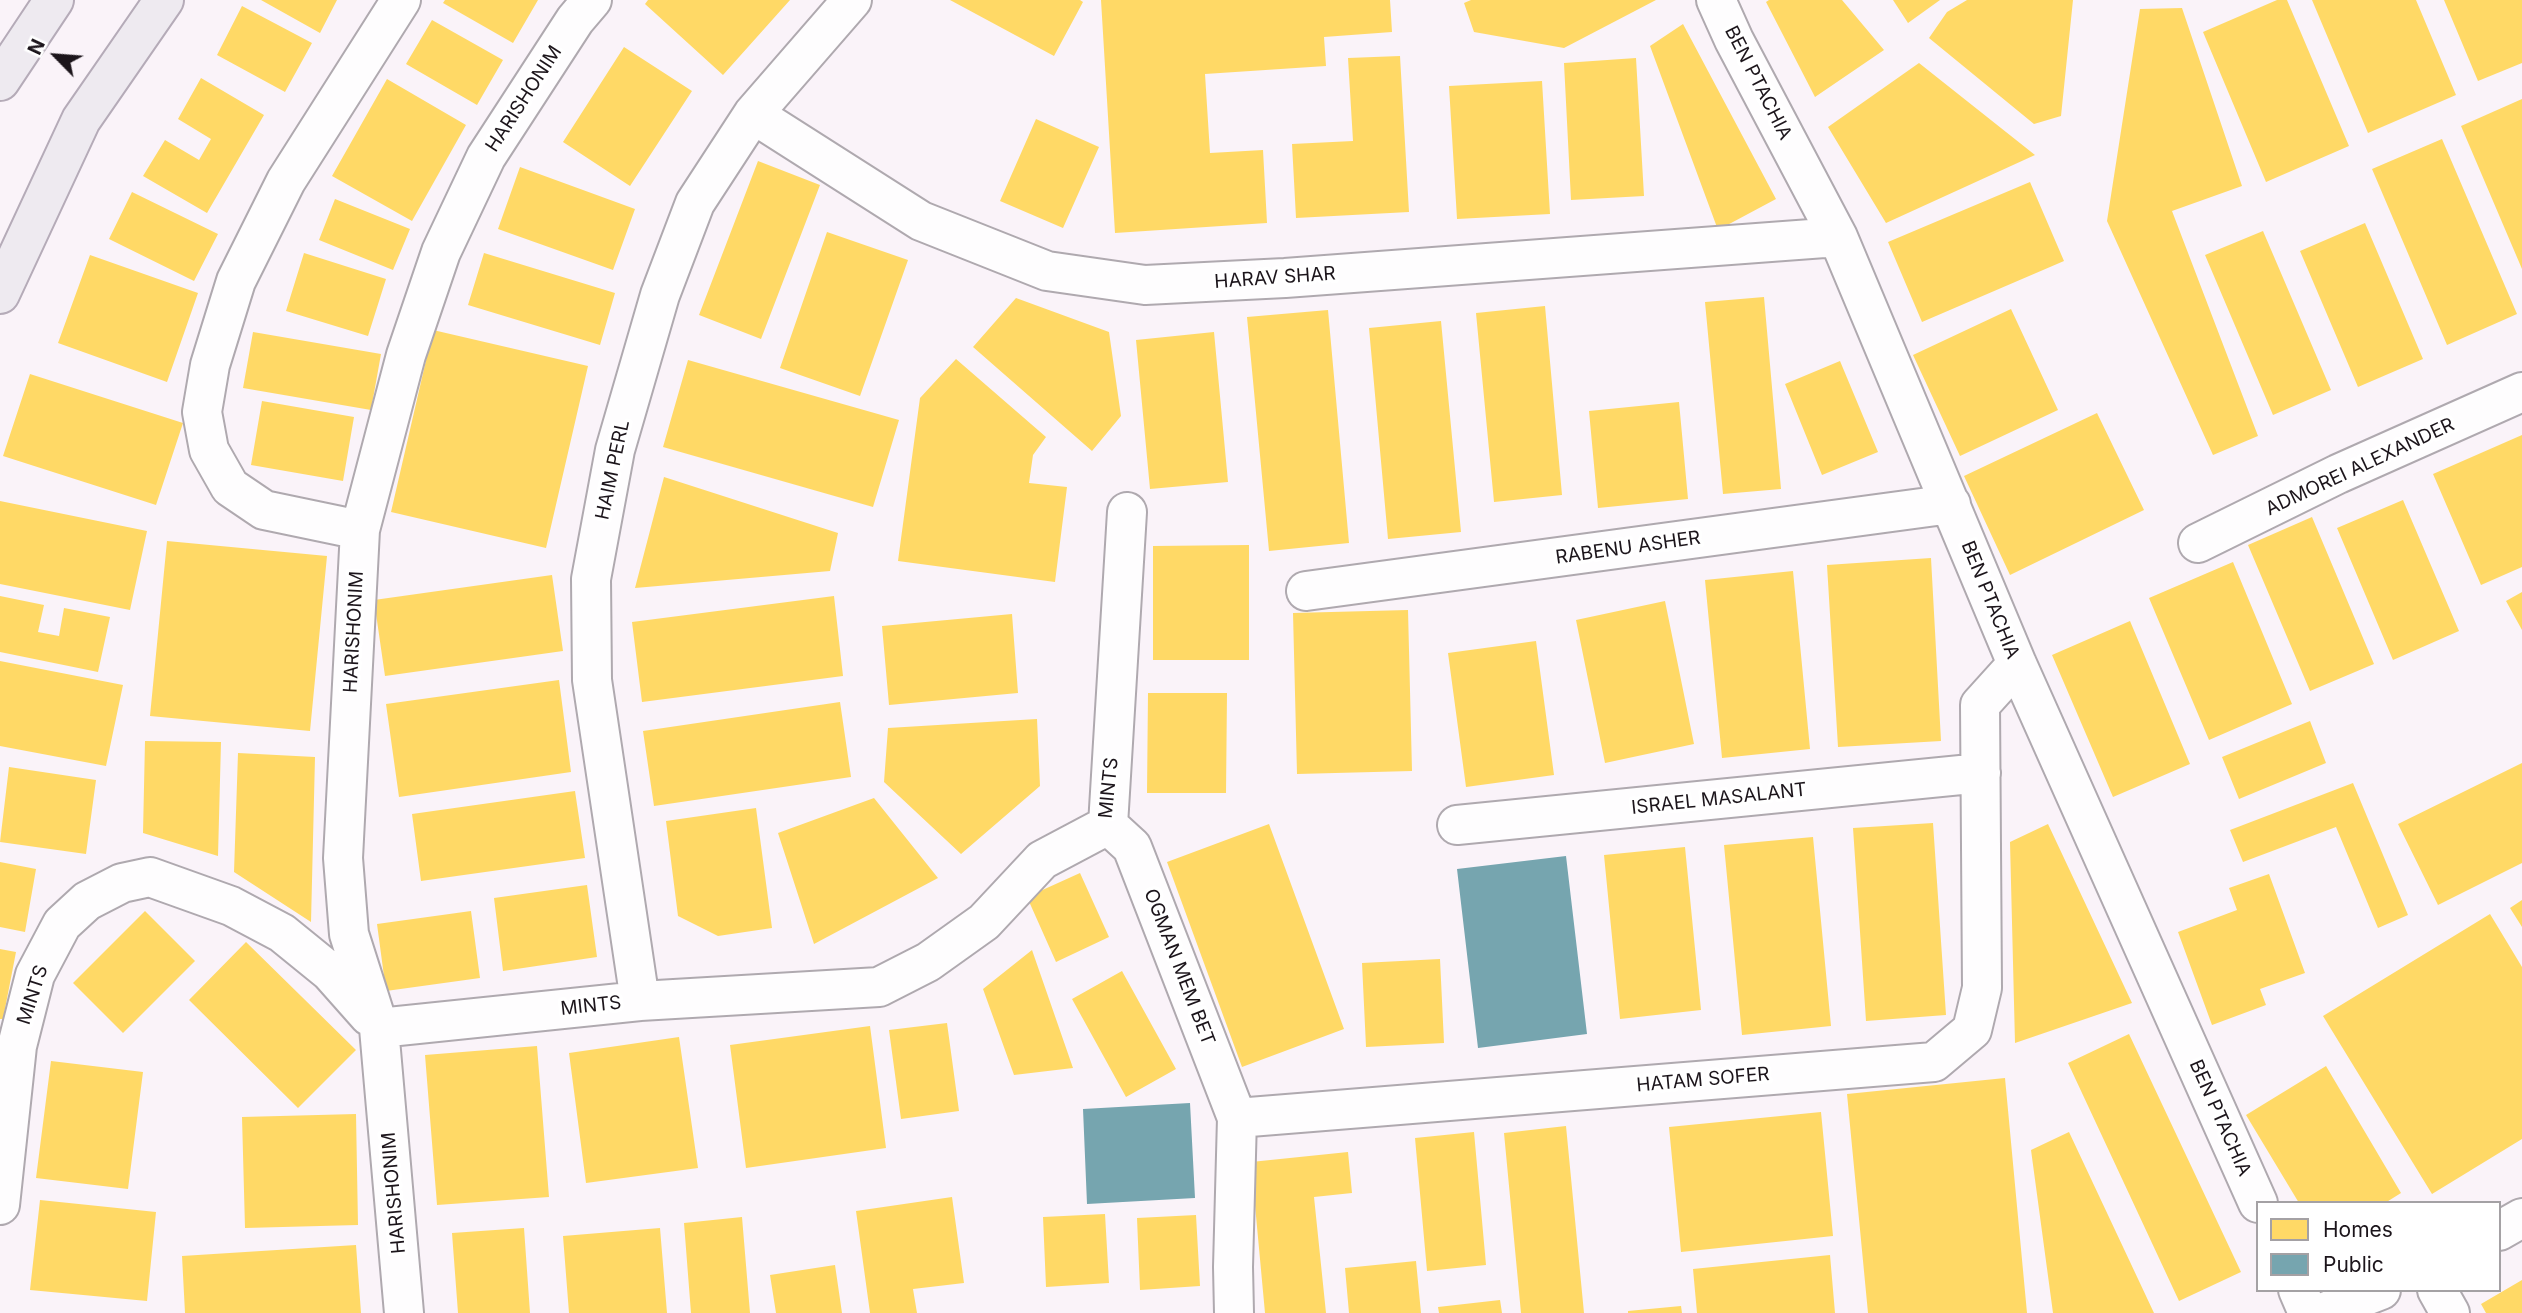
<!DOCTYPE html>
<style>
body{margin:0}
#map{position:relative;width:2522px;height:1313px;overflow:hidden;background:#faf3f9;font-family:Inter,sans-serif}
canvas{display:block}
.legend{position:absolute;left:2256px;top:1201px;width:245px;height:91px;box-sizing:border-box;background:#fff;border:2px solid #a4a1a4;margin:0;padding:9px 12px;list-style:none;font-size:21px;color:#1c151b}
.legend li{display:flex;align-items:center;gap:14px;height:35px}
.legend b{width:35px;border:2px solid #a4a1a4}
.north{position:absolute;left:21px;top:21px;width:70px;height:70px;-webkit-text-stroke:5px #fff;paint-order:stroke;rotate:295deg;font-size:19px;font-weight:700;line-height:28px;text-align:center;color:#1c151b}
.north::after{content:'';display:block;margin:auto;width:24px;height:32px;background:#1c151b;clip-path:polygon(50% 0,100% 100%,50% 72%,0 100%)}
</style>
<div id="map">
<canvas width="2522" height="1313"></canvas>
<ul class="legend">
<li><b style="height:19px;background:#ffd966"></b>Homes</li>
<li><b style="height:19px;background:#76a5af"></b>Public</li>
</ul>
<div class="north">N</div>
</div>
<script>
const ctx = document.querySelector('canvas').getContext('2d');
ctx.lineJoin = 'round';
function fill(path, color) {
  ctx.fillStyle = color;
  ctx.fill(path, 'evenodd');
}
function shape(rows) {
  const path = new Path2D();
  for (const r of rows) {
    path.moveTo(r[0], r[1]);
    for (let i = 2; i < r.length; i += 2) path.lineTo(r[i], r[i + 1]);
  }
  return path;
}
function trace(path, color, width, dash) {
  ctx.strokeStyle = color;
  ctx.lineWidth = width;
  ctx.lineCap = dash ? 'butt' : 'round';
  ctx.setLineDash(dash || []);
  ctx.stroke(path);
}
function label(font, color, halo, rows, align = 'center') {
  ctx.font = font + ' Inter,sans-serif';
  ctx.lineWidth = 7;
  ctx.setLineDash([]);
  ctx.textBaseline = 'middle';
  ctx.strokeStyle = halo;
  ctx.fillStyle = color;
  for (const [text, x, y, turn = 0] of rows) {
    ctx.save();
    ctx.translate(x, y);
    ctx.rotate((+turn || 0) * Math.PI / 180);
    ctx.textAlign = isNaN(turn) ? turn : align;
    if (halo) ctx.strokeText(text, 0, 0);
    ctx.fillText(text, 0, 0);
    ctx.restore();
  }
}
const homes = shape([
 [261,0,337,0,320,33],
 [445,0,538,0,513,43,443,3],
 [648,0,790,0,723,75,645,4],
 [950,0,1080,0,1083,2,1054,56],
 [1101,0,1390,0,1392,32,1324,37,1326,66,1205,74,1210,153,1263,150,1267,223,1115,233],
 [1471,0,1656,0,1564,48,1474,32,1464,3],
 [1769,0,1842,0,1884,50,1815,97,1766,2],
 [1893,0,1940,0,1908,23],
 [1967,0,2073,0,2061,116,2034,124,1929,38,1947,12],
 [2277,0,2287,0,2349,146,2266,182,2203,32],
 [2312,0,2416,0,2456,95,2368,133],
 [2444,0,2522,0,2522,63,2478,81],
 [242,6,312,43,285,92,217,55],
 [2182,8,2242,186,2172,211,2258,436,2213,455,2107,221,2140,9],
 [432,20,503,60,477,105,406,64],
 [1683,24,1776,199,1718,230,1650,46],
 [624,47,692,91,630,186,563,142],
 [1400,56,1409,212,1296,218,1292,144,1353,141,1348,58],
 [1636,58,1644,196,1571,200,1564,63],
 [1919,63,2035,155,1886,223,1828,127],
 [201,78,264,115,207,213,143,176,165,140,199,160,211,139,178,119],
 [387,79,466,125,412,221,332,176],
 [1542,81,1550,214,1457,219,1449,86],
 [2522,99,2522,269,2461,126],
 [1036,119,1099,147,1063,228,1000,201],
 [2442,139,2517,314,2447,345,2372,169],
 [758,161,820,185,761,339,699,315],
 [520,167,635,209,613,270,498,229],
 [2030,182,2064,261,1922,322,1888,242],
 [132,192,218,234,194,281,109,239],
 [335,199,410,229,393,270,319,240],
 [2365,223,2423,359,2358,387,2300,251],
 [2263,231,2331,390,2273,415,2205,255],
 [827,232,908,260,860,396,780,368],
 [304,253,386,279,368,336,286,311],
 [484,253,615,293,600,345,468,305],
 [90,255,198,293,167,382,58,343],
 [1764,297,1781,489,1723,494,1705,302],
 [1016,298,1109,332,1121,416,1092,451,973,347],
 [1545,306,1562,495,1494,502,1476,313],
 [2011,309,2058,410,1960,456,1913,355],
 [1328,310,1349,543,1269,551,1247,317],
 [1441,321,1461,532,1388,539,1369,328],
 [433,330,588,366,546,548,391,512],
 [253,332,381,354,371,410,243,388],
 [1214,332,1228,482,1150,489,1136,340],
 [956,359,1046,437,1033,455,1029,483,1067,487,1055,582,898,561,920,398],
 [688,360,899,420,873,507,663,447],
 [1840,361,1878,452,1822,475,1785,384],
 [30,374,183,423,156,505,3,456],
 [262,401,354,417,343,481,251,465],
 [1679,402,1688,499,1598,508,1589,411],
 [2097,413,2144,510,2010,575,1964,476],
 [2522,435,2522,567,2481,585,2433,474],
 [664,477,838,533,830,571,635,588],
 [2403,500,2459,631,2393,660,2337,528],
 [0,501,147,531,130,610,0,584],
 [2312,517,2374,664,2310,691,2248,545],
 [167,541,327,556,310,731,150,716],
 [1249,545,1249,660,1153,660,1153,546],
 [1931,558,1941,741,1838,747,1827,565],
 [2233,562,2292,704,2209,740,2149,598],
 [1793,571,1810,749,1722,758,1705,580],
 [552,575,563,651,385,676,374,600],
 [2522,592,2522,630,2506,601],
 [0,596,44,605,38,632,59,636,64,608,110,617,98,672,0,652],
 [834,596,843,676,642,702,632,622],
 [1665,601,1694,744,1605,763,1576,620],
 [1408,610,1412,771,1297,774,1293,613],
 [1012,614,1018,693,889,705,882,626],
 [2130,621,2190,764,2113,797,2052,655],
 [1536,641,1554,775,1466,787,1448,653],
 [0,661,123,685,106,766,0,746],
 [559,680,571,772,399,797,386,704],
 [1148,693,1227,693,1226,793,1147,793],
 [840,702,851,777,654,806,643,731],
 [1037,719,1040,786,961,854,884,782,888,728],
 [2310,721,2326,763,2239,799,2222,757],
 [145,741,221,742,218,856,143,833],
 [238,753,315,757,311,922,234,872],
 [2522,763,2522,863,2438,905,2398,824],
 [9,767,96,780,86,854,0,842],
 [2353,783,2408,915,2378,928,2336,827,2243,862,2230,830],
 [575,791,585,858,421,881,412,814],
 [874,798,938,878,814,944,778,833],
 [756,808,772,928,718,936,678,916,666,821],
 [1933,823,1946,1015,1866,1021,1853,828],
 [1269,824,1344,1029,1242,1067,1167,862],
 [2048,824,2132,1003,2015,1043,2010,842],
 [1813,837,1831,1026,1742,1035,1724,845],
 [1685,847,1701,1010,1620,1019,1604,855],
 [0,862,36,869,25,932,0,927],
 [1080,873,1109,937,1056,962,1027,897],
 [2269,874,2305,973,2260,989,2266,1005,2212,1025,2178,932,2237,910,2229,888],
 [587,885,597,957,503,971,494,898],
 [2522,900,2522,927,2510,908],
 [145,911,195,961,123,1033,73,983],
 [471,911,480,978,386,991,377,924],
 [2490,914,2522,967,2522,1139,2432,1194,2323,1016],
 [246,942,356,1050,298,1108,189,1000],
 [0,949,16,952,3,1019,0,1019],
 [1032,950,1073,1068,1014,1075,983,989],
 [1440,959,1444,1043,1366,1047,1362,963],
 [1122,971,1176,1069,1126,1097,1072,999],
 [947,1023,959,1111,901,1119,889,1030],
 [870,1026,886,1148,746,1168,730,1045],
 [2129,1034,2241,1272,2179,1301,2068,1063],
 [679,1037,698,1168,586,1183,569,1053],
 [537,1046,549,1197,437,1205,425,1055],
 [51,1061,143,1072,128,1189,36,1178],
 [2326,1066,2401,1193,2385,1203,2299,1203,2246,1115],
 [2005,1078,2027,1313,1868,1313,1847,1094],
 [1821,1112,1833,1236,1681,1252,1669,1127],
 [356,1114,358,1225,245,1228,242,1117],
 [1566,1126,1584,1313,1521,1313,1504,1133],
 [1474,1132,1486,1265,1427,1271,1415,1138],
 [2069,1132,2154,1313,2053,1313,2031,1150],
 [1348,1152,1352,1193,1314,1197,1326,1313,1265,1313,1251,1162],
 [952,1197,964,1283,913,1289,917,1313,870,1313,856,1211],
 [40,1200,156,1212,147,1301,30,1290],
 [1105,1214,1109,1283,1046,1287,1043,1217],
 [1196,1215,1200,1286,1140,1290,1137,1218],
 [742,1217,750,1313,691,1313,684,1223],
 [524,1228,530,1313,458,1313,452,1233],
 [660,1228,667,1313,569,1313,563,1236],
 [356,1245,361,1313,185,1313,182,1256],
 [1830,1255,1835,1313,1697,1313,1693,1269],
 [1416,1261,1421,1313,1349,1313,1345,1268],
 [835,1265,842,1313,776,1313,770,1275],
 [2522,1280,2522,1313,2486,1313,2481,1304],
 [1500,1300,1502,1313,1439,1313,1438,1307],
 [1681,1306,1682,1313,1628,1313,1628,1311]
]);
const public = shape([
 [1566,856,1587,1034,1478,1048,1457,869],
 [1190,1103,1195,1198,1087,1204,1083,1109]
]);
const minor = shape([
 [1716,0,1734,40,1838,237,2017,664,2258,1203],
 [753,114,921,221,1047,271,1145,285,1285,278,1838,237],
 [360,530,264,510,230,487,209,450,202,412,210,365,236,281,286,181,401,0],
 [2198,543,2338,474,2522,392],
 [1306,591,1951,504],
 [1108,825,1132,847,1237,1118],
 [1108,825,1127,512],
 [1457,825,1981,773],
 [640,1001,592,680,591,579,615,450,660,295,695,203,753,114,852,0],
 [379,1028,640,1001,879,987,928,962,984,922,1042,860,1108,825],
 [0,1205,17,1046,35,975,62,924,87,901,122,883,150,877,231,906,282,933,330,972,369,1016],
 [2499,1231,2522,1218],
 [2298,1290,2308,1313],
 [2437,1290,2450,1313],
 [404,1313,379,1028,349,934,343,858,360,530,406,355,441,252,486,157,575,20,592,0],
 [1234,1313,1233,1267,1237,1118,1934,1062,1972,1030,1982,988,1980,705,2017,664],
 [2322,1313,2381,1290]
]);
const major = shape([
 [0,81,54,0],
 [0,294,81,120,164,0]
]);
const streetNames = [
 ["BEN PTACHIA",1758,83,63],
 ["HARISHONIM",524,99,-57],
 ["HARAV SHAR",1275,278,-4],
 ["ADMOREI ALEXANDER",2360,467,-25],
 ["HAIM PERL",613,470,-78],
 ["RABENU ASHER",1628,548,-8],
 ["BEN PTACHIA",1990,600,68],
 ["HARISHONIM",354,632,-87],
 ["MINTS",1109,788,-84],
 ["ISRAEL MASALANT",1719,799,-6],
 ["OGMAN MEM BET",1179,967,69],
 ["MINTS",33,995,-72],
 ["MINTS",591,1006,-6],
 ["HATAM SOFER",1703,1080,-5],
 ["BEN PTACHIA",2220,1118,66],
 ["HARISHONIM",394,1193,-95]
];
fill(homes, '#ffd966');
fill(public, '#76a5af');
trace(minor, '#afa9af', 42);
trace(major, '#b5abb8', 42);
trace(minor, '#fefdfe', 38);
trace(major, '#eeeaf0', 38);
label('19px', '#1c151b', '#fff', streetNames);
</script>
